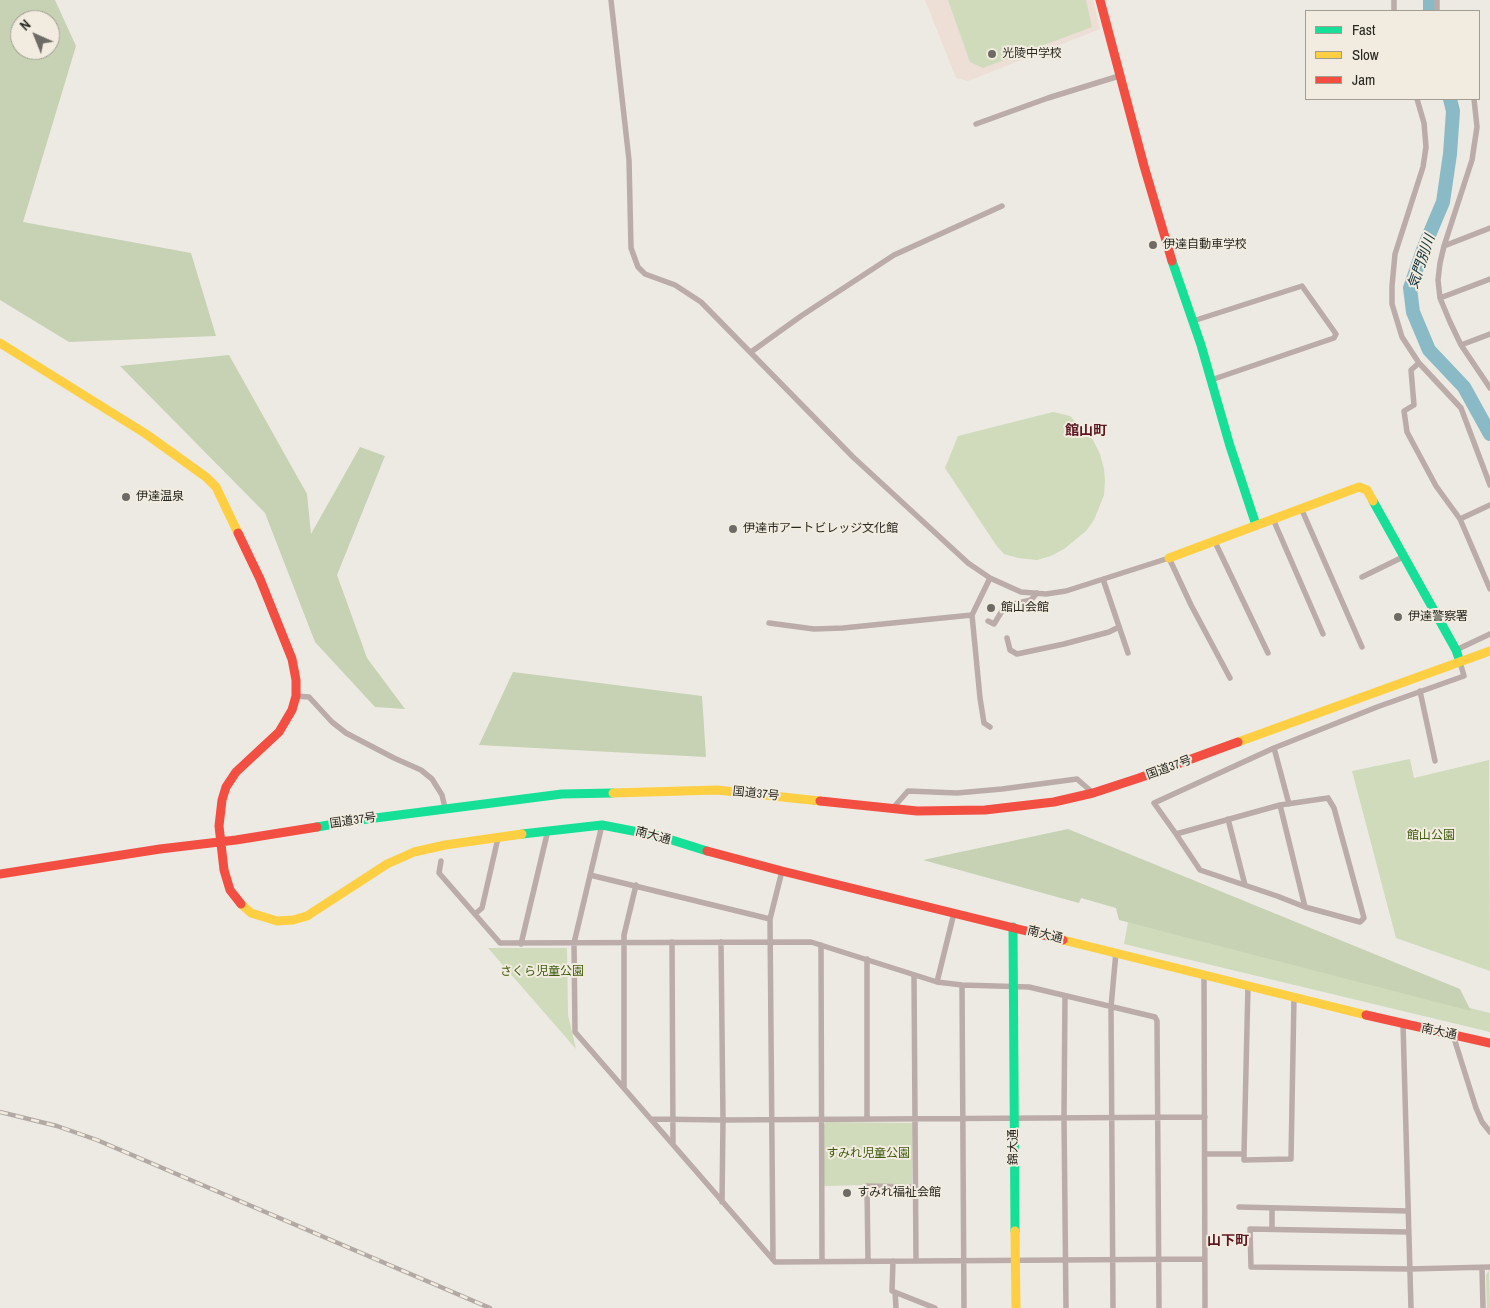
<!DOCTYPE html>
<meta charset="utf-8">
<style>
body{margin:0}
#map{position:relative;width:1490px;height:1308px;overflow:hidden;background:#edeae3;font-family:"Archivo Narrow",sans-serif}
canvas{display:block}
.legend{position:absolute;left:1305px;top:10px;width:175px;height:90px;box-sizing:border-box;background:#f1ecdf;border:1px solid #a19d93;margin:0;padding:6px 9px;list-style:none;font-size:15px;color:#292722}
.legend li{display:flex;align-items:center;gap:10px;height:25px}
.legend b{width:25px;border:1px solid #a19d93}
.north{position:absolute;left:10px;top:10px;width:50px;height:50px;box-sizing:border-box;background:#f1ecdf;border:1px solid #a19d93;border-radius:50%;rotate:316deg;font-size:14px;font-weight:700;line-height:20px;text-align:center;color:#292722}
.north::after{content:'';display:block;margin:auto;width:18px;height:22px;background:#6e6b66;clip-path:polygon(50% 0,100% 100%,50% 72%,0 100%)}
</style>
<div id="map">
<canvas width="1490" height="1308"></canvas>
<ul class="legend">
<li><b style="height:6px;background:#16e098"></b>Fast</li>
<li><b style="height:6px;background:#ffcf43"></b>Slow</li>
<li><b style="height:6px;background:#f24e42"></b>Jam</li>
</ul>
<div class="north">N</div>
</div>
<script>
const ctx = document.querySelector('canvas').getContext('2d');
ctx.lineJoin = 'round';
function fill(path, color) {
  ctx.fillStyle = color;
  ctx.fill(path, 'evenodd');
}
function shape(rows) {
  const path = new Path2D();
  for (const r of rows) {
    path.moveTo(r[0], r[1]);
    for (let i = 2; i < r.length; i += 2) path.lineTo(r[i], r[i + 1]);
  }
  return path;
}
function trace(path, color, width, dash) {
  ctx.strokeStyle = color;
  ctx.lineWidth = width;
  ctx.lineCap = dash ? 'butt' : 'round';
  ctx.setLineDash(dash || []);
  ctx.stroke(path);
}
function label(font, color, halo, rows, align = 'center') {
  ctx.font = font + ' "Archivo Narrow","Noto Sans JP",sans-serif';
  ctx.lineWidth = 4;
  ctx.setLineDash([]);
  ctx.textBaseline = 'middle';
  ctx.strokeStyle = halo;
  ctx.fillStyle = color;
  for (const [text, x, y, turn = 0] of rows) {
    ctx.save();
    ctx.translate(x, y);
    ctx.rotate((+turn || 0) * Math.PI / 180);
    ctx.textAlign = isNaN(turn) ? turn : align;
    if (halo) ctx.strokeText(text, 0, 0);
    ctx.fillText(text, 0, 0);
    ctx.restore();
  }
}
const education = shape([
 [925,0,1093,0,1100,29,968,81,956,78]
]);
const green = shape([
 [948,0,1086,0,1092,27,983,68,970,62],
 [1053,412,1070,416,1093,440,1100,454,1104,469,1105,481,1104,495,1094,520,1086,531,1064,549,1051,556,1037,560,1018,558,1004,554,996,545,945,468,958,436],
 [1410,759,1414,778,1489,760,1490,971,1396,938,1352,771],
 [1128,922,1490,1013,1490,1032,1124,944],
 [488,948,567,948,568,1015,576,1049],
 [826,1122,913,1123,912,1184,824,1186,823,1126],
 [1489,1270,1490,1308,1487,1308,1486,1275]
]);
const forest = shape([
 [0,0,55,0,76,46,23,222,191,253,216,336,69,342,0,300],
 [20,20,50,20,50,50,20,50],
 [229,355,307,494,311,534,360,447,385,456,337,575,367,658,405,709,375,707,315,642,265,513,120,366],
 [513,672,702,696,706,757,479,745],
 [1068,829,1460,989,1471,1011,1119,920,1116,908,1081,898,1079,903,923,860]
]);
const river = shape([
 [1430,11,1430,0],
 [1450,99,1453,111,1450,154,1443,202,1424,247,1410,288,1413,312,1429,350,1464,387,1490,434]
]);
const street = shape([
 [611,0,629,160,631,248,638,267,645,274,675,285,701,302,853,457,968,563,990,578,1021,592,1046,594,1066,591,1169,558,1191,605,1230,678],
 [1394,0,1394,11],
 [1437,0,1437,11],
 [1417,99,1424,123,1426,147,1423,167,1395,254,1392,286,1392,304,1402,337,1419,363,1461,408,1490,485],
 [1474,99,1477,127,1472,160,1444,246,1440,263,1438,280,1440,298,1450,322,1461,345,1490,388],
 [976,124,1048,98,1119,76],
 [1444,246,1490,228],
 [1440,298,1490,279],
 [1193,321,1302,286,1336,334,1334,338,1211,380],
 [1461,345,1490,334],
 [751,352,801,316,894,255,1002,206],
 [1419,363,1411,370,1414,405,1404,411,1407,432,1436,486,1460,519],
 [1490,505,1460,519,1490,589],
 [1301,508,1362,647],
 [1273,519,1323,634],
 [1214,540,1268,653],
 [1362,577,1405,556],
 [1103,579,1128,653],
 [988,621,994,624,1005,606,1031,600,1037,593],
 [769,623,814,629,843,628,972,615],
 [1007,638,1010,650,1017,654,1064,644,1109,632,1119,627],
 [1456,650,1490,634],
 [1420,691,1435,761],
 [296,696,309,697,332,722,346,733,394,758,421,770,432,779,442,795,445,808],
 [990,727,984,723,980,698,972,615,990,578],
 [1328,798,1334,808,1364,918,1360,922,1305,907,1277,896,1200,870,1176,834,1280,805,1328,798],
 [1289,804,1274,748,1377,707,1464,676,1460,662],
 [1280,805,1305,907],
 [893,808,908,791,957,793,1002,789,1077,779,1092,792],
 [1228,819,1245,885],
 [602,825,574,943,575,1032,775,1262,1205,1259],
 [1176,834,1154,803,1274,748],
 [441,861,439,873,500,943,811,942,937,982,962,985,1029,987,1155,1017,1157,1021,1159,1308],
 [590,875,770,919],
 [475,914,482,908,498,838],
 [672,942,673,1144],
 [721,942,723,1120,722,1202],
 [521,944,548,830],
 [821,945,822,1261],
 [867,959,867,1119],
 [1204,974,1205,1308],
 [914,975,916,1261],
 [937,982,954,913],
 [962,985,964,1308],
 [1065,996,1064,1117,1066,1308],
 [1403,1024,1411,1308],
 [1453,1035,1476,1108,1482,1122,1490,1132],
 [624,1087,624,935,636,885],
 [651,1119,723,1120,1205,1117],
 [1205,1154,1244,1154,1244,1160,1291,1159,1294,997],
 [1244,1154,1248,985],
 [1239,1207,1408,1211],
 [1272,1229,1272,1209],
 [1408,1232,1250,1229,1251,1267,1409,1269,1490,1267],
 [773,1259,770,919,782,871],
 [868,1261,867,1186,915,1187],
 [893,1261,892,1291,935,1308],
 [1482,1268,1483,1308],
 [895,1292,896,1308],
 [1113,1308,1111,1007,1116,952]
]);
const fast = shape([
 [1172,261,1201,345,1230,446,1256,525],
 [1373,501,1456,650,1460,662],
 [317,827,352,821,562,794,613,793],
 [522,834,602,825,659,836,707,851],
 [1013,927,1015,1231]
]);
const slow = shape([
 [0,343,146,434,206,477,216,487,238,533],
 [1169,558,1359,487,1367,490,1373,501],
 [1238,742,1490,651],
 [613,793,717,790,820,801],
 [241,904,251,913,277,921,293,920,307,916,387,864,414,852,445,845,522,834],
 [1063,940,1366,1015],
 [1015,1231,1016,1308]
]);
const jam = shape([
 [1100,0,1144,166,1172,261],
 [238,533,260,579,292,659,296,680,296,696,292,710,279,732,236,772,226,787,222,800,219,826,224,870,230,890,241,904],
 [820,801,917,811,985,810,1054,802,1093,793,1139,778,1238,742],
 [707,851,782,871,1063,940],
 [0,874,160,849,236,840,317,827],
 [1366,1015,1490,1043]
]);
const rail = shape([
 [0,1112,57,1126,97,1140,490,1308]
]);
const markers = [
 [992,54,5,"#6e6b66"],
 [1153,245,5,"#6e6b66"],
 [126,497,5,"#6e6b66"],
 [733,529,5,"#6e6b66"],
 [991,608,5,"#6e6b66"],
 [1398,617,5,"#6e6b66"],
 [847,1193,5,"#6e6b66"]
];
const poiNames = [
 ["光陵中学校",1002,54],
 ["伊達自動車学校",1163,245],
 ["伊達温泉",136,497],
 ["伊達市アートビレッジ文化館",743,529],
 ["館山会館",1001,608],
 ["伊達警察署",1408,617],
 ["すみれ福祉会館",857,1193]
];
const streetNames = [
 ["国道37号",1169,768,-20],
 ["国道37号",756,794,6],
 ["国道37号",353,821,-8],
 ["南大通",653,836,15],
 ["南大通",1045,935,14],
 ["南大通",1439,1032,12],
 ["錦大通",1014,1147,-90]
];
const parkNames = [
 ["館山公園",1431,836],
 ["さくら児童公園",542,972],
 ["すみれ児童公園",868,1154]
];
const waterNames = [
 ["気門別川",1422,262,-71]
];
const neighbourhoodNames = [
 ["館山町",1086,431],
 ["山下町",1228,1241]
];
fill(education, '#eddfd6');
fill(green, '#cfdbbb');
fill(forest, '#c6d2b3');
trace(river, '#8abac6', 14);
trace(street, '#bbaca9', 5.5);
trace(fast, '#16e098', 9);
trace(slow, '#ffcf43', 9);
trace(jam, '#f24e42', 9);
trace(rail, '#b2a9a5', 4.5);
trace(rail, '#f1ecdf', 2.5, [8]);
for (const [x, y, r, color] of markers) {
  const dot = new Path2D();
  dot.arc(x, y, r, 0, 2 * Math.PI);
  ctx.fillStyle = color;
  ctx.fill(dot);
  trace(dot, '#f1ecdf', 2);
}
label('12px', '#292722', '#f1ecdf', poiNames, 'left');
label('12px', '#292722', '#f1ecdf', streetNames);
label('12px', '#3d5a0d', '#f1ecdf', parkNames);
label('italic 14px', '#0c2e37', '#f1ecdf', waterNames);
label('bold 14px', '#5b1622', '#f1ecdf', neighbourhoodNames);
</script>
